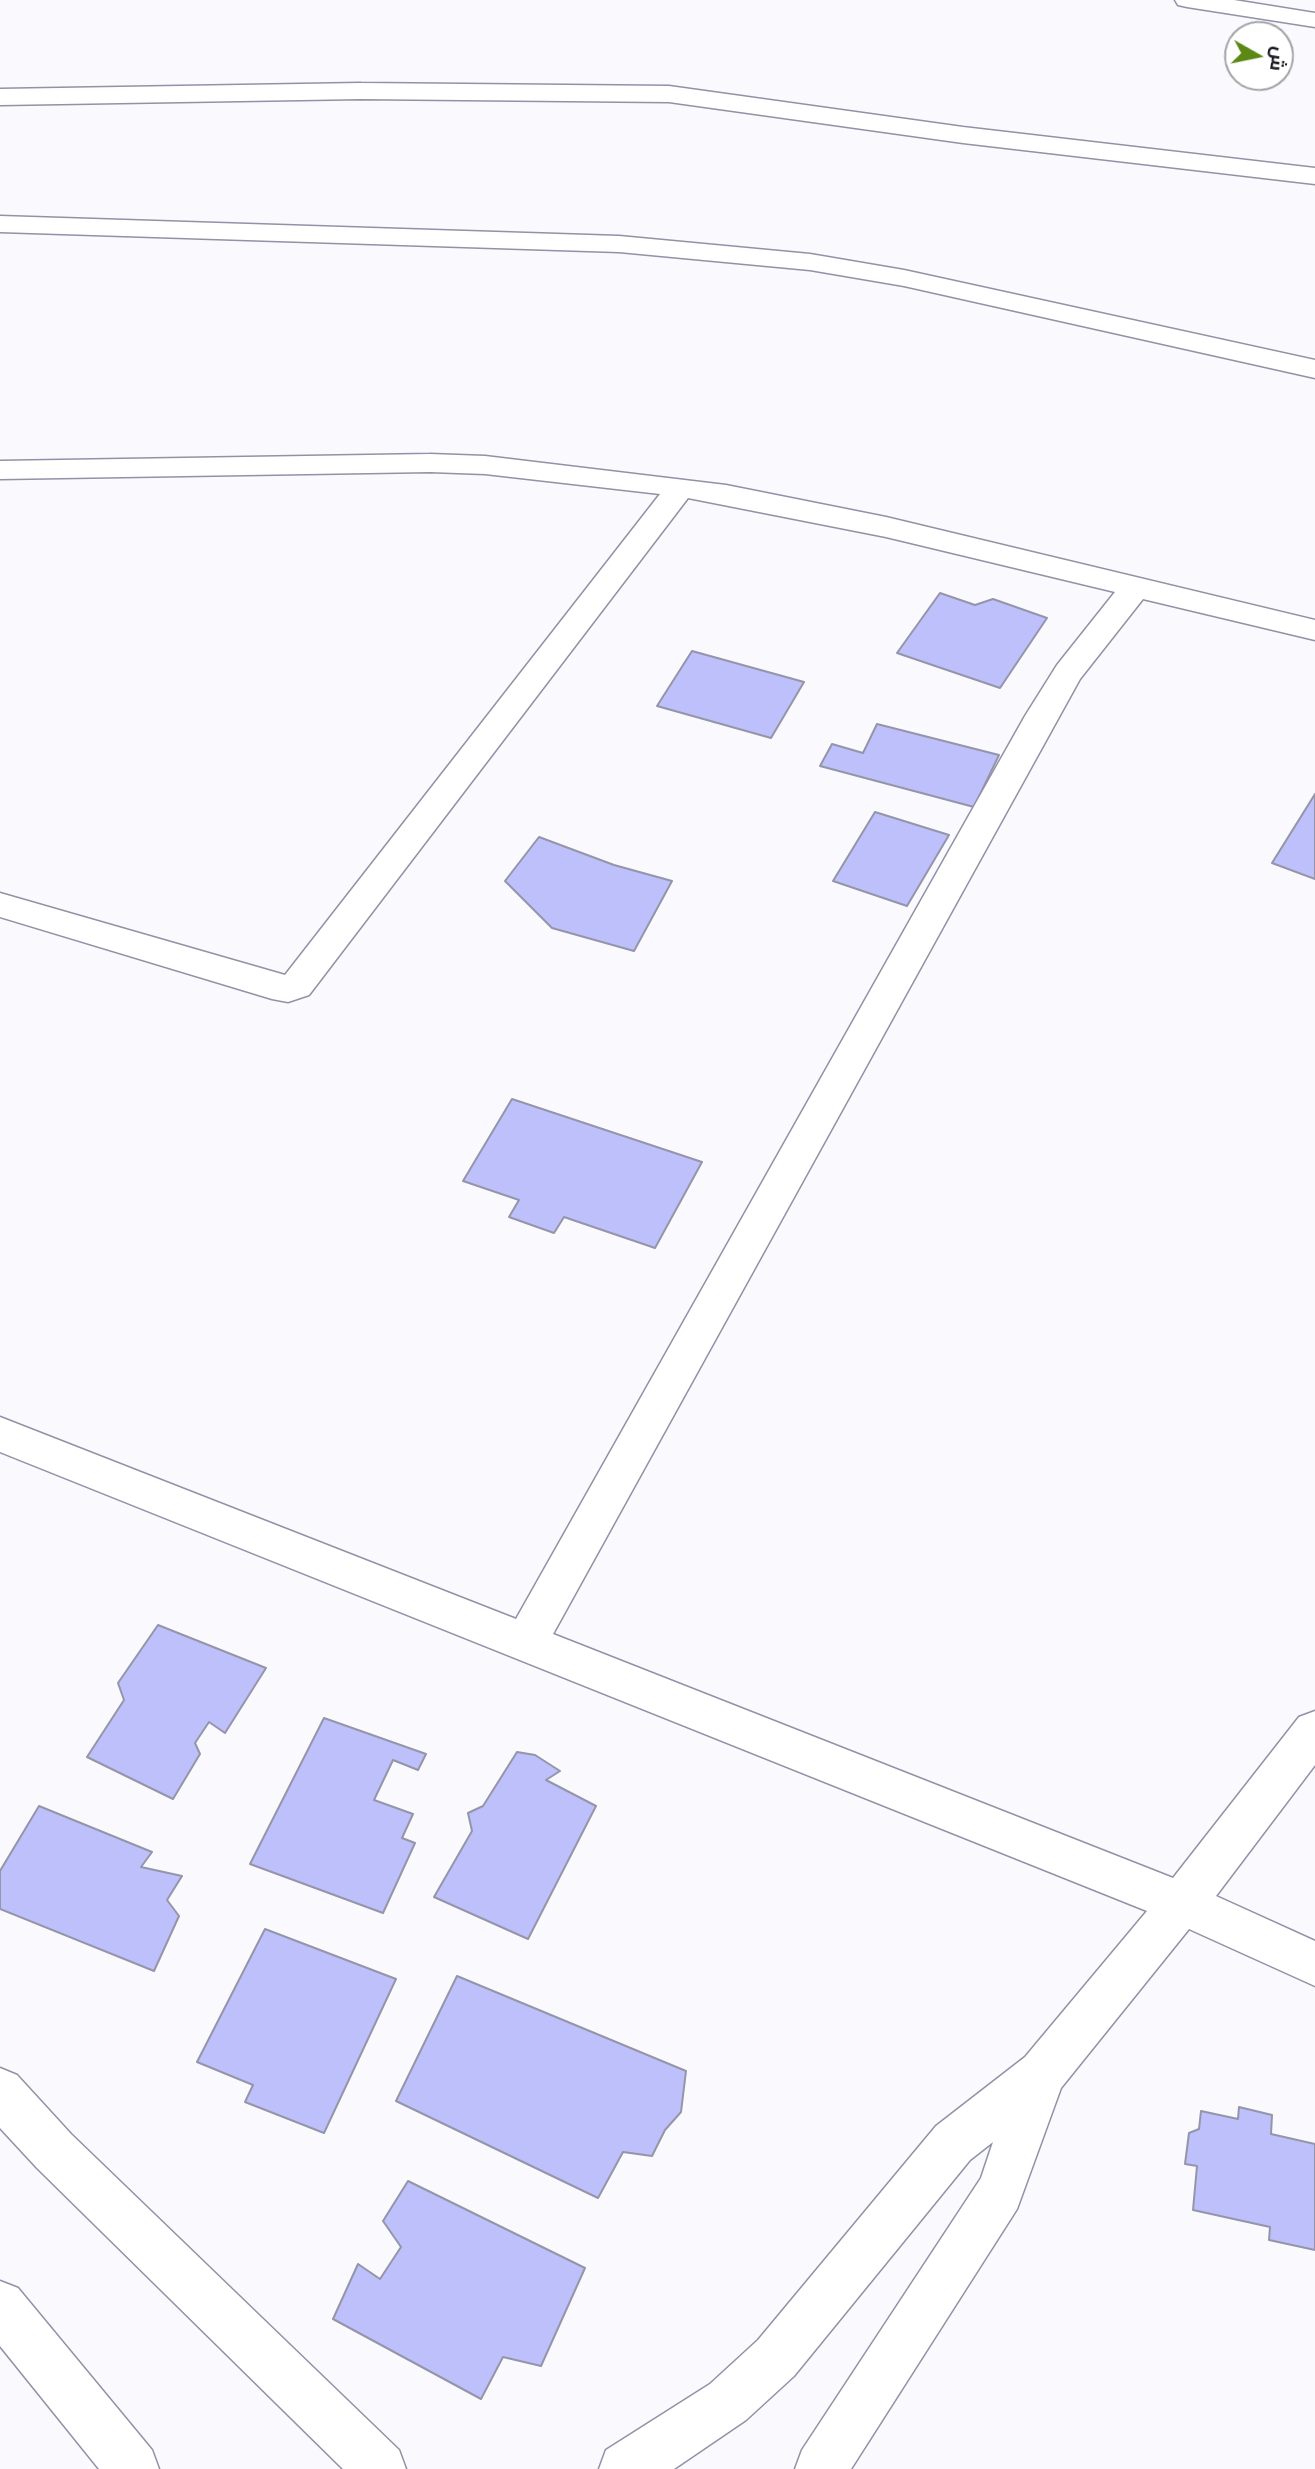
<!DOCTYPE html>
<meta charset="utf-8">
<style>
body{margin:0}
#map{position:relative;width:1315px;height:2469px;overflow:hidden;background:#f9f9fe;font-family:Helvetica,Cairo,sans-serif}
canvas{display:block}
.north{position:absolute;left:1224px;top:21px;width:70px;height:70px;box-sizing:border-box;background:#fff;border:2px solid #a3a4a7;border-radius:50%;rotate:99deg;font-size:19px;font-weight:700;line-height:28px;text-align:center;color:#1a1b22}
.north::after{content:'';display:block;margin:auto;width:24px;height:32px;background:#5c8816;clip-path:polygon(50% 0,100% 100%,50% 72%,0 100%)}
</style>
<div id="map">
<canvas width="1315" height="2469"></canvas>
<div class="north">ش</div>
</div>
<script>
const ctx = document.querySelector('canvas').getContext('2d');
ctx.lineJoin = 'round';
function fill(path, color) {
  ctx.fillStyle = color;
  ctx.fill(path, 'evenodd');
}
function shape(rows) {
  const path = new Path2D();
  for (const r of rows) {
    path.moveTo(r[0], r[1]);
    for (let i = 2; i < r.length; i += 2) path.lineTo(r[i], r[i + 1]);
  }
  return path;
}
function trace(path, color, width, dash) {
  ctx.strokeStyle = color;
  ctx.lineWidth = width;
  ctx.lineCap = dash ? 'butt' : 'round';
  ctx.setLineDash(dash || []);
  ctx.stroke(path);
}
const building = shape([
 [940,593,975,605,993,599,1047,618,1000,688,897,653,940,593],
 [692,651,804,682,771,738,657,706,692,651],
 [877,724,999,755,974,807,820,766,832,744,863,753,877,724],
 [1315,794,1315,879,1272,863,1315,794],
 [875,812,949,835,907,906,833,881,875,812],
 [539,837,614,865,672,881,634,951,552,928,505,881,539,837],
 [512,1099,702,1162,655,1248,564,1217,554,1233,509,1217,519,1200,463,1181,512,1099],
 [158,1625,266,1668,225,1733,209,1722,195,1743,200,1754,173,1799,87,1757,124,1700,118,1683,158,1625],
 [324,1718,426,1754,418,1770,393,1760,374,1800,413,1814,402,1838,415,1843,383,1913,250,1864,324,1718],
 [517,1752,535,1755,560,1771,546,1780,596,1806,528,1939,434,1897,472,1831,468,1813,483,1806,517,1752],
 [39,1806,152,1852,141,1867,182,1876,167,1900,179,1916,154,1971,0,1909,0,1871,39,1806],
 [265,1929,396,1979,324,2133,245,2102,253,2085,197,2062,265,1929],
 [457,1976,686,2071,681,2112,665,2130,652,2156,623,2152,598,2198,396,2101,457,1976],
 [1239,2107,1272,2115,1271,2134,1315,2144,1315,2250,1269,2240,1270,2227,1193,2210,1197,2166,1185,2164,1189,2133,1199,2129,1201,2111,1238,2119,1239,2107],
 [408,2181,585,2268,541,2366,503,2357,481,2399,333,2319,358,2264,380,2279,401,2247,383,2221,408,2181]
]);
const street = shape([
 [1175,0,1234,0,1315,13,1315,27,1187,7,1178,5,1175,0],
 [361,83,669,86,963,127,1315,168,1315,184,963,143,669,102,361,99,0,105,0,89,361,83],
 [0,216,619,236,810,254,904,270,1315,360,1315,378,904,286,810,270,619,252,0,232,0,216],
 [430,454,485,456,726,485,886,517,1315,620,1315,640,1143,599,1080,679,553,1634,1173,1878,1299,1717,1315,1711,1315,1765,1216,1896,1315,1941,1315,1986,1189,1929,1061,2088,1017,2209,851,2469,795,2469,802,2450,981,2178,993,2142,970,2160,794,2376,746,2420,674,2469,599,2469,606,2450,710,2384,758,2340,936,2126,1025,2057,1147,1911,0,1452,0,1417,516,1619,1025,716,1057,665,1115,592,886,537,688,498,309,995,288,1002,272,999,0,917,0,893,285,975,660,494,485,474,430,472,0,479,0,461,430,454],
 [0,2068,17,2075,71,2134,399,2450,406,2469,343,2469,37,2168,0,2128,0,2068],
 [0,2281,18,2288,152,2450,159,2469,99,2469,0,2346,0,2281]
]);
fill(building, '#bec0fb');
trace(building, '#9495a8', 2);
trace(street, '#9192a6', 3);
fill(street, '#fff');
</script>
